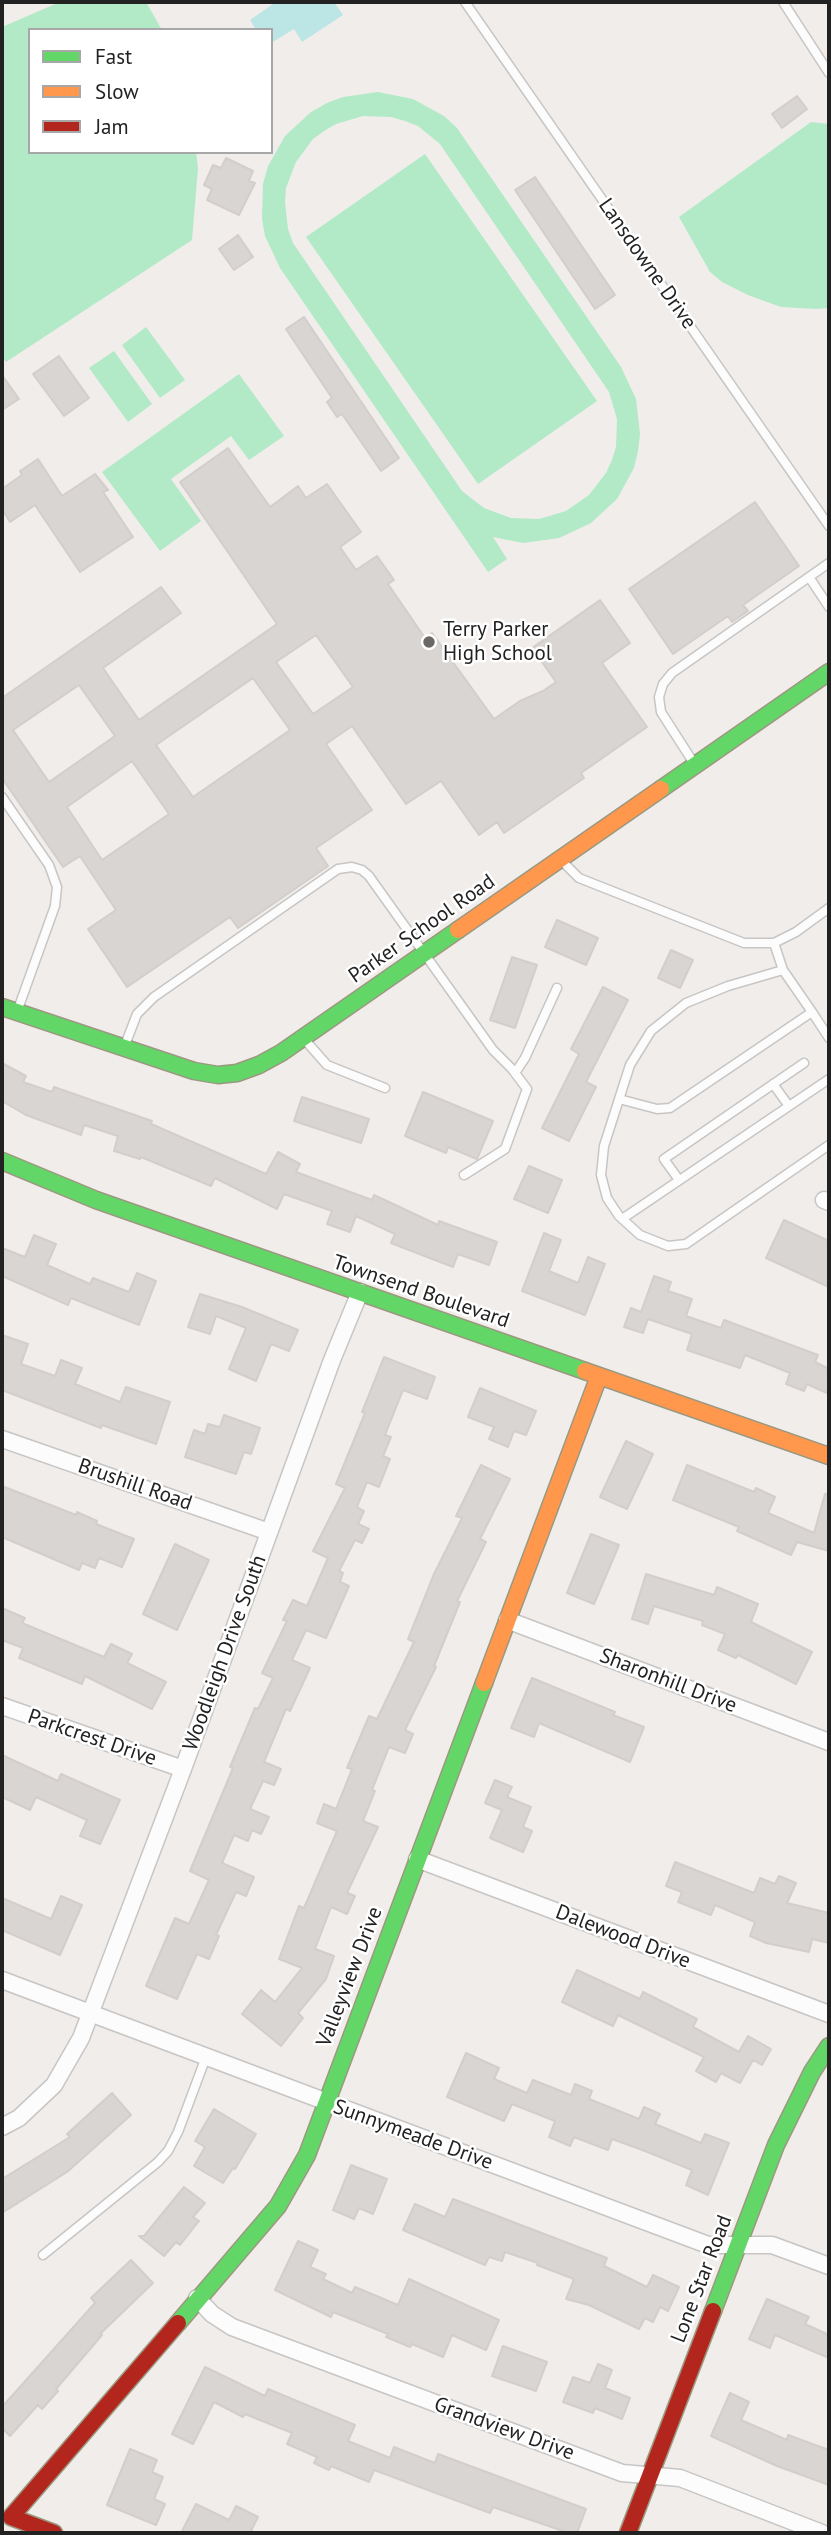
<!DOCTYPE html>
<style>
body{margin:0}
#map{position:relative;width:831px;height:2535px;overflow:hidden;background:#f0edea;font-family:"PT Sans",sans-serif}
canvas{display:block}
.frame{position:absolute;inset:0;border:4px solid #222;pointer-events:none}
.legend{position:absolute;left:28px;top:28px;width:245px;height:126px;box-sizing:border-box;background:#fff;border:2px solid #a7a7a7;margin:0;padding:9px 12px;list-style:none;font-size:21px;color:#222}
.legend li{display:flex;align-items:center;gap:14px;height:35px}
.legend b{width:35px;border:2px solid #a7a7a7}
</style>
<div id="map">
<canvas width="831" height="2535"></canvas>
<div class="frame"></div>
<ul class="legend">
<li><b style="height:9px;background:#63d668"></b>Fast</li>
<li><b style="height:9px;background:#ff974d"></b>Slow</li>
<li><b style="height:9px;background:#b3261e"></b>Jam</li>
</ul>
</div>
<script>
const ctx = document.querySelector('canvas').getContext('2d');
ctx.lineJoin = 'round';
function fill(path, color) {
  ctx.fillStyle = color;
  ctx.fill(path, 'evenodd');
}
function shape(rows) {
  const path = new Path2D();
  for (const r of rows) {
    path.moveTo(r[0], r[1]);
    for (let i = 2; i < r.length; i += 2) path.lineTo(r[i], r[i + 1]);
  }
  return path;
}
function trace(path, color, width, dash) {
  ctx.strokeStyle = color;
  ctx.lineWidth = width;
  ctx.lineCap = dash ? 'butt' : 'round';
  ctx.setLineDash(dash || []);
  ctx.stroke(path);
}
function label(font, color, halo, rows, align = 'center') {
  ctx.font = font + ' "PT Sans",sans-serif';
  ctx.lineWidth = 5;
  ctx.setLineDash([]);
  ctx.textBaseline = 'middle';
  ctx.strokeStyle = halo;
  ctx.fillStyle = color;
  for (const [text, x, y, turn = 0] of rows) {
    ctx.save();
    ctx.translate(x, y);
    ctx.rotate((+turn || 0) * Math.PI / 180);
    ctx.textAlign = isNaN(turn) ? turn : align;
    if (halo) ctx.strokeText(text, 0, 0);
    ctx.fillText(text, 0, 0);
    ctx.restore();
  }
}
const pitch = shape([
 [60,2,146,2,162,30,30,30,30,152,196,152,198,168,192,240,6,362,2,356,2,27],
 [378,92,413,99,444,116,457,128,621,367,636,399,640,434,638,451,634,468,617,499,591,523,559,538,523,543,493,537,507,559,488,572,280,268,265,236,262,219,263,184,268,166,285,136,311,112,327,103,343,97],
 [363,116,391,117,405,121,418,126,440,144,609,392,617,419,616,447,612,460,606,473,589,495,566,511,539,519,511,518,484,508,462,491,293,243,288,229,285,202,286,188,296,162,313,139,324,131,336,124],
 [811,122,829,124,829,308,816,309,781,307,748,295,722,282,710,272,679,217],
 [425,154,597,401,478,484,306,237],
 [146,327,185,380,160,398,122,345],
 [114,351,152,404,128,422,89,368],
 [239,374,284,436,249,460,231,436,171,479,201,521,160,551,102,472]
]);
const water = shape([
 [276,2,334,2,343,15,302,42,294,29,271,43,271,30,256,30,250,20]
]);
const building = shape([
 [797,96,807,109,782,128,772,114,797,96],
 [226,158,253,171,249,181,255,183,239,215,207,200,212,189,204,185,213,165,221,168,226,158],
 [535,177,615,295,595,309,515,190,535,177],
 [238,235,253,257,234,270,219,249,238,235],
 [304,317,399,458,381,471,342,414,337,417,327,402,332,398,286,329,304,317],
 [59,356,89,398,64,416,33,374,59,356],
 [2,375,19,399,2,410,2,375],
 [228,448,270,507,298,486,306,498,327,484,361,532,340,547,356,570,377,556,394,580,388,584,425,638,432,633,494,719,520,701,543,691,556,682,532,648,600,600,630,643,602,663,647,727,581,773,584,778,504,833,497,822,479,835,441,781,406,804,352,726,326,744,372,810,316,848,328,866,238,928,230,917,127,987,88,929,116,910,80,856,63,867,2,778,2,698,161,587,181,613,103,668,139,720,277,624,180,482,228,448],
 [316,635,353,687,313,714,276,662,316,635],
 [253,678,290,730,193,797,156,745,253,678],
 [79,685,115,736,49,782,13,730,79,685],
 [132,761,169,814,102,860,67,807,132,761],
 [38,459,62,496,95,474,108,490,103,492,133,537,80,572,35,505,10,522,2,509,2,489,22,475,20,471,38,459],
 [755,502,799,566,743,605,748,611,732,622,728,616,673,654,629,589,755,502],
 [557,920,598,938,586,965,545,947,557,920],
 [671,950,693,960,680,988,658,978,671,950],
 [512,957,537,965,515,1028,490,1020,512,957],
 [603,987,628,1000,586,1082,596,1087,569,1141,542,1128,579,1054,571,1049,603,987],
 [2,1063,26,1076,23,1082,52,1092,54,1087,152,1121,151,1124,266,1174,278,1152,300,1164,296,1172,372,1200,374,1195,438,1225,439,1221,497,1242,489,1265,458,1254,453,1267,391,1243,395,1234,356,1216,350,1232,327,1224,332,1211,284,1194,277,1209,215,1178,211,1186,141,1157,140,1159,114,1151,118,1136,84,1125,81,1135,26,1115,2,1101,2,1063],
 [423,1092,493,1121,477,1159,448,1147,446,1153,405,1136,423,1092],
 [302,1097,369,1119,361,1143,294,1121,302,1097],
 [529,1166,562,1180,548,1213,514,1199,529,1166],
 [784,1220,829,1241,829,1287,766,1258,784,1220],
 [544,1233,561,1240,549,1271,578,1283,588,1257,605,1264,585,1315,522,1291,544,1233],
 [34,1235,56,1244,47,1265,90,1284,93,1278,129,1292,137,1273,156,1281,139,1325,71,1298,68,1305,2,1276,2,1248,25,1257,34,1235],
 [654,1276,671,1282,668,1291,692,1299,686,1316,721,1328,724,1320,818,1355,815,1362,829,1369,829,1394,807,1384,804,1391,786,1384,790,1373,745,1355,740,1368,687,1350,692,1334,648,1319,643,1333,624,1327,631,1308,641,1312,654,1276],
 [200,1294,242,1307,298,1330,289,1351,271,1344,256,1381,229,1369,246,1328,216,1316,210,1334,188,1327,200,1294],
 [2,1335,28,1344,21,1364,55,1376,61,1360,82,1368,75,1384,120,1402,126,1387,170,1402,156,1444,102,1425,101,1428,2,1390,2,1335],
 [384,1357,435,1377,427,1399,403,1390,385,1435,391,1437,383,1456,390,1459,379,1487,367,1482,357,1507,364,1511,358,1524,369,1529,362,1543,355,1540,339,1571,343,1573,340,1582,349,1586,326,1638,306,1630,292,1660,310,1668,290,1711,286,1709,264,1762,281,1769,274,1785,263,1781,250,1809,269,1817,261,1834,252,1830,248,1841,234,1835,222,1863,254,1877,246,1896,236,1892,216,1935,219,1936,209,1959,197,1954,177,1999,146,1986,175,1918,189,1924,209,1880,190,1871,233,1768,230,1767,255,1708,258,1709,273,1678,262,1673,287,1621,283,1620,293,1600,307,1606,328,1558,313,1551,345,1488,336,1484,365,1413,362,1412,384,1357],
 [480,1388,536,1411,526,1435,514,1431,508,1447,489,1439,494,1427,468,1417,480,1388],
 [224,1415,260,1428,251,1454,244,1452,236,1474,185,1457,194,1430,205,1434,208,1424,220,1427,224,1415],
 [626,1441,653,1454,627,1509,600,1497,626,1441],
 [481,1465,510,1479,480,1539,486,1542,457,1601,460,1602,434,1666,436,1667,405,1730,413,1734,405,1753,389,1747,372,1790,375,1791,363,1821,378,1827,347,1893,355,1896,347,1914,331,1907,315,1949,334,1956,326,1979,298,2013,303,2018,281,2046,242,2014,261,1990,275,2002,302,1968,279,1959,299,1906,304,1908,337,1831,317,1823,324,1804,336,1809,352,1769,347,1768,369,1716,377,1719,414,1642,408,1639,434,1574,462,1518,456,1516,481,1465],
 [687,1465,754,1492,756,1488,775,1497,768,1513,814,1533,825,1494,829,1494,829,1551,797,1542,791,1555,737,1531,739,1527,673,1500,687,1465],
 [2,1486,76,1515,77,1512,97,1521,96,1524,134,1539,122,1567,99,1558,95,1568,82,1563,79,1570,2,1537,2,1486],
 [591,1534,619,1545,594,1604,567,1593,591,1534],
 [175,1544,209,1560,177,1630,143,1614,175,1544],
 [646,1574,714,1595,717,1587,758,1604,751,1622,812,1652,796,1684,738,1655,736,1658,718,1650,725,1634,702,1625,703,1621,654,1606,648,1624,632,1619,646,1574],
 [2,1608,25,1618,22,1623,104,1657,111,1644,132,1654,127,1663,166,1682,152,1709,85,1676,82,1684,19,1658,23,1648,2,1640,2,1608],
 [532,1678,615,1712,613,1715,644,1727,630,1762,539,1723,534,1737,511,1728,532,1678],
 [2,1755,58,1781,61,1774,120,1800,100,1844,80,1836,87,1820,36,1797,30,1810,2,1797,2,1755],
 [495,1780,512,1787,507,1797,531,1807,523,1827,532,1831,523,1852,490,1838,502,1810,485,1803,495,1780],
 [675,1862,754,1893,760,1878,775,1884,779,1876,796,1883,787,1903,829,1913,829,1943,812,1939,809,1952,766,1943,750,1936,755,1922,715,1905,711,1915,678,1902,682,1892,666,1886,675,1862],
 [61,1896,82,1905,60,1955,2,1930,2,1898,51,1919,61,1896],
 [577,1970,640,1999,643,1992,697,2019,693,2027,739,2052,748,2036,771,2049,762,2065,753,2060,740,2083,721,2073,716,2082,696,2071,704,2057,618,2015,613,2026,562,2002,577,1970],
 [466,2053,499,2068,494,2079,527,2093,533,2080,571,2095,575,2084,592,2091,589,2099,639,2119,644,2107,660,2114,655,2124,701,2143,705,2134,729,2143,708,2195,686,2185,692,2170,645,2151,612,2139,608,2150,574,2137,570,2146,549,2137,555,2121,512,2104,504,2121,447,2097,466,2053],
 [112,2093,131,2115,67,2172,2,2213,2,2179,70,2137,67,2134,112,2093],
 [214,2109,256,2134,235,2169,233,2168,223,2183,194,2166,205,2147,195,2141,214,2109],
 [351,2165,387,2179,373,2214,359,2208,354,2219,333,2210,351,2165],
 [184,2187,205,2203,193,2217,199,2221,180,2245,176,2242,164,2256,139,2236,144,2236,184,2187],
 [453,2199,607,2258,604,2266,647,2287,653,2275,679,2287,668,2311,660,2307,653,2322,645,2318,639,2329,589,2305,566,2299,574,2279,537,2265,538,2263,505,2252,502,2261,489,2257,485,2265,403,2230,415,2204,445,2217,453,2199],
 [298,2241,318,2250,310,2267,326,2274,323,2279,352,2293,355,2287,398,2305,409,2279,499,2320,486,2350,452,2335,443,2357,412,2344,410,2347,386,2337,388,2334,333,2312,331,2317,275,2290,298,2241],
 [131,2260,153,2283,100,2334,102,2335,56,2389,58,2391,42,2409,38,2405,10,2436,2,2428,2,2407,95,2303,91,2298,131,2260],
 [767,2299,809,2317,805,2324,829,2335,829,2358,775,2335,770,2348,749,2339,767,2299],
 [503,2346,547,2362,536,2391,492,2376,503,2346],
 [598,2364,612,2370,605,2388,630,2398,622,2419,595,2408,593,2413,563,2402,573,2377,590,2383,598,2364],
 [205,2367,265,2396,268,2389,355,2425,348,2441,390,2458,394,2447,435,2463,438,2454,586,2509,577,2533,569,2533,493,2507,490,2513,374,2470,369,2482,331,2466,329,2470,314,2463,317,2457,287,2444,292,2433,245,2414,243,2417,214,2402,193,2444,172,2434,205,2367],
 [730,2393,749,2402,741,2420,787,2440,788,2435,829,2450,829,2485,777,2466,711,2436,730,2393],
 [130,2449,157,2460,152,2472,163,2477,154,2499,165,2504,156,2525,107,2505,130,2449],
 [196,2504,229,2520,236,2506,258,2517,251,2531,256,2533,181,2533,196,2504]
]);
const lane = shape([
 [465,2,829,526],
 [783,2,829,73],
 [809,577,829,607],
 [695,765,661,712,659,697,663,684,672,673,829,563],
 [2,797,49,865,57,887,55,906,18,1009],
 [562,861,579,878,744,943,774,943,796,932,829,908],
 [783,970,728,986,686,1003,651,1031,630,1065,604,1146,601,1175,607,1198,619,1216,640,1235,668,1246,686,1244,829,1145],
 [812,1012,829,1038],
 [305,1040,327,1065,385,1088],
 [125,1045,137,1014,154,997,338,869,352,867,362,870,369,876,493,1050,512,1069,527,1089,505,1149,464,1175],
 [515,1073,525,1058,557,988],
 [773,1084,789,1106],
 [619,1099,657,1109,670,1108,812,1012,783,970,774,943],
 [679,1180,664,1159,804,1063],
 [622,1219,829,1079],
 [43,2255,158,2162,168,2151,178,2132,206,2057]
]);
const street = shape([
 [824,1200,829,1202],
 [2,1439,269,1532],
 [507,1620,829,1742],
 [2,1706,183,1769],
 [417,1859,829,2014],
 [2,1980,708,2245,772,2245,829,2266],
 [2,2127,19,2118,54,2085,81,2038,183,1769,332,1360,360,1292],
 [197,2298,212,2314,232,2327,622,2473,680,2478,822,2533]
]);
const fast = shape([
 [661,789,829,672],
 [2,1007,194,1071,218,1075,237,1073,259,1065,281,1053,458,930],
 [2,1161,96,1200,585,1371],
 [713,2311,776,2145,812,2072,829,2046],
 [178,2323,278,2206,307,2155,484,1683]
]);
const slow = shape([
 [458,930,661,789],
 [585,1371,829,1456],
 [484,1683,599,1376]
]);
const jam = shape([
 [54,2533,11,2517,178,2323],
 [628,2533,713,2311]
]);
const markers = [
 [429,642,7,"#6a6968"]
];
const streetNames = [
 ["Lansdowne Drive",647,264,55],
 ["Parker School Road",422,929,-35],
 ["Townsend Boulevard",421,1292,19],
 ["Brushill Road",135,1485,19],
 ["Woodleigh Drive South",225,1653,-70],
 ["Sharonhill Drive",668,1681,21],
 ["Parkcrest Drive",92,1738,19],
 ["Dalewood Drive",623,1937,21],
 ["Valleyview Drive",350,1977,-69],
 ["Sunnymeade Drive",413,2135,20],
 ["Lone Star Road",702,2279,-69],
 ["Grandview Drive",504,2429,20]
];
const poiNames = [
 ["Terry Parker",443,630],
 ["High School",443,654]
];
fill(pitch, '#b2eac7');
fill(water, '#bce5e5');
fill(building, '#d8d5d3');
trace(building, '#d3cecb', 2);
trace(lane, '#c7c6c5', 11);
trace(street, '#c7c6c5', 19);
trace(fast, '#9c9880', 19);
trace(slow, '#9c9880', 19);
trace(jam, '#9c9880', 19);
trace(lane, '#fdfcfc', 8);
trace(street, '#fdfcfc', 16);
trace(fast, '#63d668', 16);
trace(slow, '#ff974d', 16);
trace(jam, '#b3261e', 16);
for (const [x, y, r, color] of markers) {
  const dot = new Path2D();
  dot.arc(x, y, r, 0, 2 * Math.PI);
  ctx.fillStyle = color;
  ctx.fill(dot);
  trace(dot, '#fff', 2.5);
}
label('21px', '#222', '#fff', streetNames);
label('21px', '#222', '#fff', poiNames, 'left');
</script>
